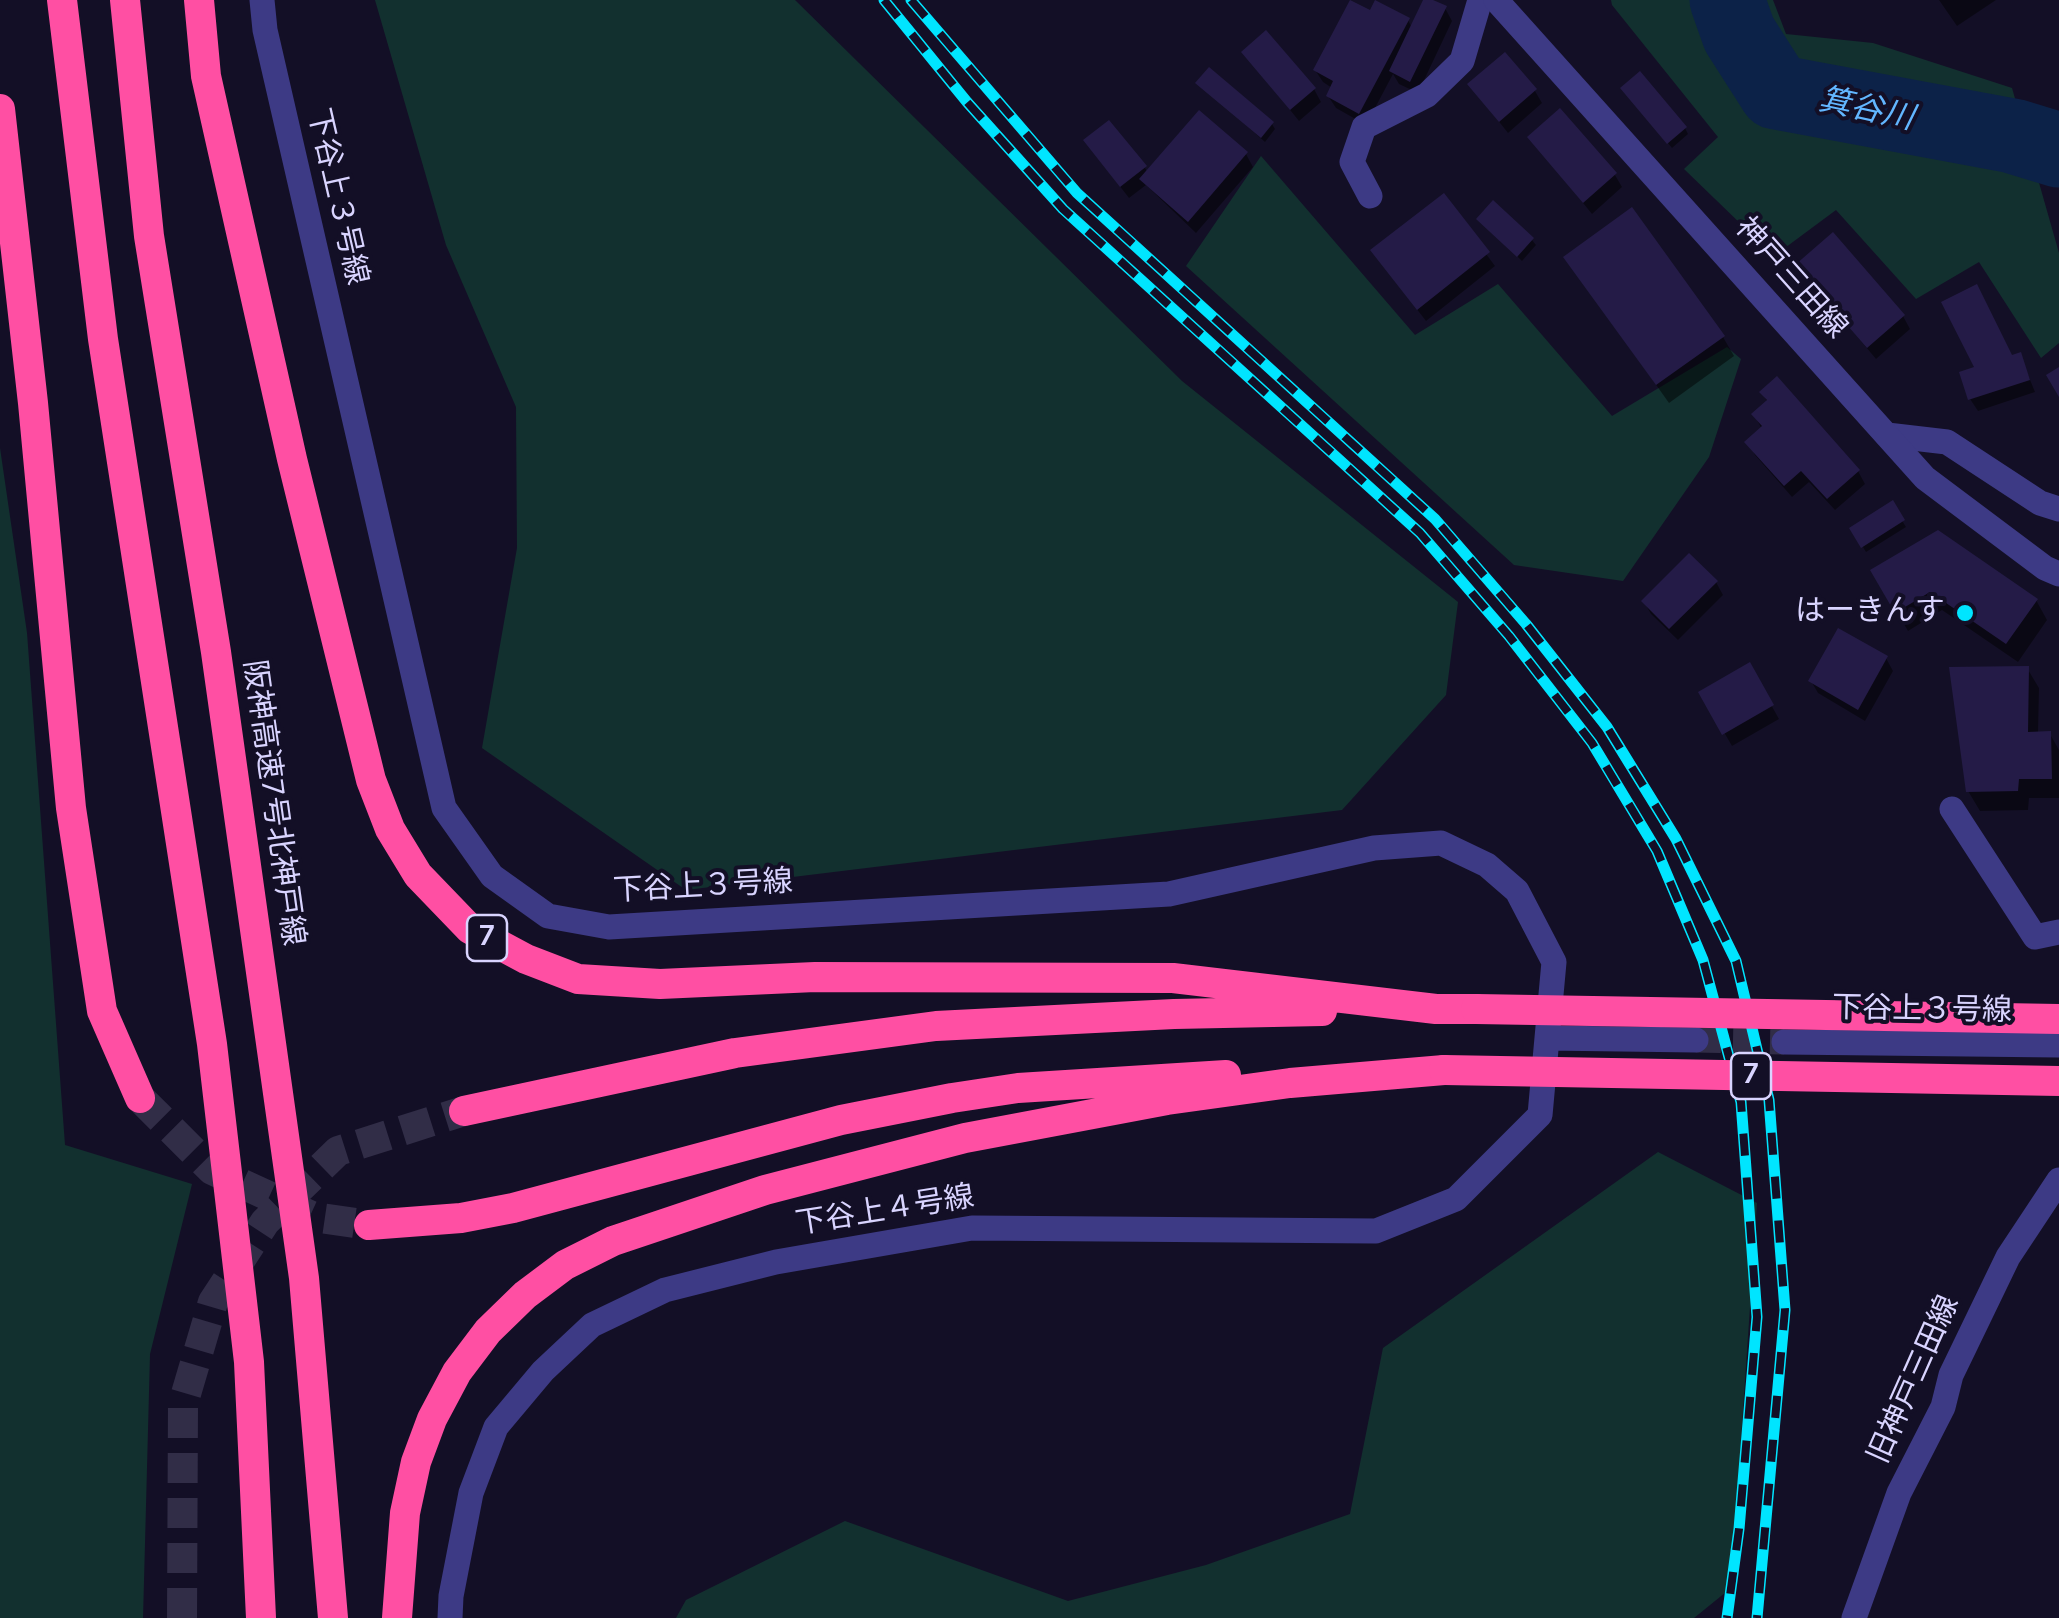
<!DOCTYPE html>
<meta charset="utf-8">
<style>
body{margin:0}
canvas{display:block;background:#130f26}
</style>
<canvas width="2059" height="1618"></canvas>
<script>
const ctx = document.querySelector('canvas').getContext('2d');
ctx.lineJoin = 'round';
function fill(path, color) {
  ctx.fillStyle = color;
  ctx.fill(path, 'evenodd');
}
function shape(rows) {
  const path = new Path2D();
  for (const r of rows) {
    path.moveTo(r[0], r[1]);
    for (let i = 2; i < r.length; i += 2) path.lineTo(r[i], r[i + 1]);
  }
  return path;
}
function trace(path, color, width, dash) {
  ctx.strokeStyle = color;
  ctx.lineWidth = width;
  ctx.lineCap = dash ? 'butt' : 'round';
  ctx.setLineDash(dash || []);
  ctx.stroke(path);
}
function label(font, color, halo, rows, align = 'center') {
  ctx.font = font + ' "Nunito Sans","Noto Sans JP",sans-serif';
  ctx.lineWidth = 8;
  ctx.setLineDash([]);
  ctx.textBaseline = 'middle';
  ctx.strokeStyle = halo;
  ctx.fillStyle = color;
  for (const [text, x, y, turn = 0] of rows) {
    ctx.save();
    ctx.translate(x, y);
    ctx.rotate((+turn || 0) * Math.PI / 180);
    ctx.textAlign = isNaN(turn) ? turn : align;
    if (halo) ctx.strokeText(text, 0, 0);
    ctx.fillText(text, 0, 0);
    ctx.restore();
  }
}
const green = shape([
 [375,0,795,0,1182,381,1458,602,1446,695,1342,810,686,890,482,748,517,548,516,407,446,245],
 [1611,0,1773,0,1786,34,1873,43,2012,88,2059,253,2059,343,2041,358,1979,262,1916,299,1836,210,1774,256,1684,169,1718,137,1612,5],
 [1261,156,1415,335,1498,284,1612,416,1727,347,1741,359,1709,457,1623,581,1514,565,1186,266],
 [0,448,27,633,65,1145,192,1184,150,1354,143,1618,0,1618],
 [1658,1152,1757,1203,1731,1588,1694,1618,676,1618,686,1600,845,1521,1068,1601,1206,1565,1350,1514,1383,1348]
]);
const shadow = shape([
 [1426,0,1445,8,1452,21,1418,93,1399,84,1393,74,1366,125,1336,108,1328,96,1332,88,1323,82,1315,70,1371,14,1408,20,1412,28],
 [1939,0,1996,0,1957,26],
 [1244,53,1314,89,1321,102,1299,121],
 [1198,83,1272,124,1275,129,1265,142],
 [1470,85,1535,91,1542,103,1508,133],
 [1627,94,1685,128,1688,134,1672,148],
 [1530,138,1615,175,1622,187,1592,214],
 [1094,153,1145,168,1148,173,1246,154,1253,167,1196,233,1146,185,1129,198],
 [1443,196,1495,266,1426,321,1381,263],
 [1479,219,1532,240,1536,245,1522,261],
 [1566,258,1723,337,1734,356,1669,403],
 [1798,266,1903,316,1910,329,1876,359],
 [2020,355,2035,392,1978,411,1970,399,2012,357],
 [1762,393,1858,471,1865,484,1835,510,1809,482,1792,497,1755,455,1748,442,1762,429,1754,415,1768,403],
 [1892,504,1906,527,1866,552,1852,529],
 [1873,571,2036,600,2047,620,2018,662,1942,610,1908,631],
 [1716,582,1723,595,1678,640,1651,614,1644,602],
 [1886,658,1893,671,1865,721,1818,693,1811,681],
 [1749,665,1779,719,1732,746,1701,693],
 [2027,668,2039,688,2038,734,2050,734,2059,750,2059,798,2029,798,2028,810,1980,811,1968,791]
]);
const river = shape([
 [1727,0,1739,34,1776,92,2013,136,2059,150]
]);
const building = shape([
 [1350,0,1370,10,1375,0,1410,18,1359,114,1326,96,1333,81,1313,70],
 [1423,0,1433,0,1447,6,1410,82,1389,71],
 [1266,30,1316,88,1290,110,1241,52],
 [1505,52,1537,89,1499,122,1467,84],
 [1209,67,1274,122,1261,138,1195,83],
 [1640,71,1687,127,1667,144,1620,88],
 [1560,108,1617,173,1583,203,1527,137],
 [1199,110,1248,152,1188,222,1139,179],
 [1109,120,1147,166,1120,187,1083,140],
 [1444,193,1490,252,1417,310,1370,250],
 [1493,200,1534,238,1517,257,1476,219],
 [1632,207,1725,336,1656,385,1563,257],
 [1833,232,1905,315,1867,348,1795,265],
 [1977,284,2012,355,2021,352,2030,380,1968,400,1959,372,1974,367,1941,302],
 [2059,367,2059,397,2046,375],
 [1777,376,1860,470,1827,499,1801,471,1784,486,1744,442,1762,426,1751,414,1767,400,1759,392],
 [1893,500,1905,520,1861,548,1849,528],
 [1938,530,2038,599,2006,644,1930,592,1895,613,1870,570],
 [1689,553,1718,581,1669,629,1641,601],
 [1838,628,1888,656,1858,710,1808,681],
 [1750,662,1774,705,1722,735,1698,692],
 [2029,666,2028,732,2051,731,2052,779,2019,779,2018,791,1966,792,1949,667]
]);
const minorTunnel = shape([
 [1696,1040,1784,1042]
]);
const motorwayTunnel = shape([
 [140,1098,212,1170,314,1217,369,1225],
 [182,1618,183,1404,213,1302,265,1222,338,1151,464,1111]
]);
const minor = shape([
 [262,0,265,30,444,808,492,876,548,916,609,927,1169,894,1374,848,1441,843,1487,865,1517,891,1554,962,1547,1038,1696,1040],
 [1370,196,1352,162,1364,127,1427,95,1462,61,1480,0],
 [1887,435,1947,442,2040,503,2059,509],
 [1952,809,2035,937,2059,932],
 [1784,1042,2059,1045],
 [450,1618,451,1596,471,1493,496,1427,543,1371,592,1325,665,1290,776,1262,972,1228,1376,1231,1456,1199,1540,1115,1547,1038],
 [1854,1618,1899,1493,1943,1407,1951,1375,2008,1257,2059,1180]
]);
const tertiary = shape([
 [1496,0,1925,478,2045,568,2059,574]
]);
const motorway = shape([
 [62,0,103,339,212,1044,249,1362,261,1618],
 [125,0,149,236,216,652,304,1278,333,1618],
 [199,0,206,76,292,459,371,780,390,829,418,875,470,929,526,959,578,979,660,984,815,977,1173,978,1436,1009,1476,1009],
 [0,109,33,403,71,808,102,1011,140,1098],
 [464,1111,735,1053,936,1026,1174,1014,1322,1011],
 [369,1225,461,1218,513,1208,841,1120,952,1098,1018,1088,1226,1075],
 [397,1618,405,1513,416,1462,432,1419,457,1372,488,1331,525,1295,565,1265,613,1241,765,1190,965,1138,1167,1100,1290,1083,1444,1070]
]);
const rail = shape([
 [884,0,967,102,1063,209,1420,533,1509,636,1592,743,1657,851,1703,960,1741,1102,1757,1317,1739,1529,1727,1618],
 [911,0,1077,193,1435,519,1526,624,1607,727,1676,839,1736,961,1769,1100,1785,1310,1757,1618]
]);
const motorwayBridge = shape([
 [1476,1009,2059,1019],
 [1444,1070,2059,1081]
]);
const markers = [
 [1965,613,10,"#00e5ff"]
];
const shields = [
 [487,938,40],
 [1751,1076,40]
];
const shieldNames = [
 ["7",487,938],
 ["7",1751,1076]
];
const streetNames = [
 ["下谷上３号線",336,197,77],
 ["神戸三田線",1790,279,48],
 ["阪神高速7号北神戸線",272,803,82],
 ["下谷上３号線",703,888,-3],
 ["下谷上３号線",1922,1011,1],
 ["下谷上４号線",885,1212,-9],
 ["旧神戸三田線",1915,1380,-66]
];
const poiNames = [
 ["はーきんす",1945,613]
];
const waterNames = [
 ["箕谷川",1866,111,12]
];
fill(green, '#12302f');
fill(shadow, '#0007');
trace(river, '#0c2248', 75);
fill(building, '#241b47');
trace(minorTunnel, '#312d47', 25, [25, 12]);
trace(motorwayTunnel, '#312d47', 30, [30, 15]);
trace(minor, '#3d3a85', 25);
trace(tertiary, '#3d3a85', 25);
trace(motorway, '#ff4fa3', 30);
trace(rail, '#00e5ff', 11);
trace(rail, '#130f26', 8, [22]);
trace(motorwayBridge, '#ff4fa3', 30);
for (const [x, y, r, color] of markers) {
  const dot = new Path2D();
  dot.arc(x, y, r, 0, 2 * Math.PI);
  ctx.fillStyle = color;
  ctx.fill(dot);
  trace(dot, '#130f26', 4);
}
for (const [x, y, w] of shields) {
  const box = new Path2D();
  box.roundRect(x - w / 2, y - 23, w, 46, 8);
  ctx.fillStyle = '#130f26';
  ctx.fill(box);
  trace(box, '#d9d4ff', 2.5);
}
label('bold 28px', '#d9d4ff', null, shieldNames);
label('30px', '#d9d4ff', '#130f26', streetNames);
label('30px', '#d9d4ff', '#130f26', poiNames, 'right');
label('italic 32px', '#62b6ff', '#130f26', waterNames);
</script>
